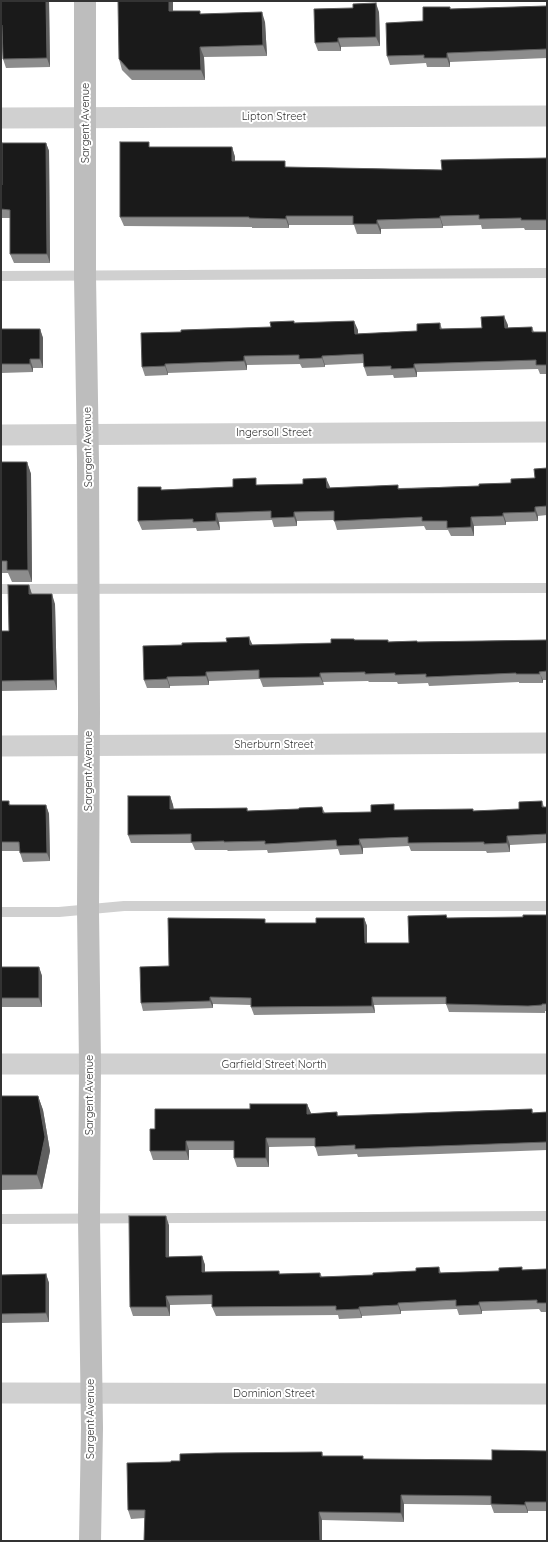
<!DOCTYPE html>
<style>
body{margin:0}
#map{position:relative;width:548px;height:1542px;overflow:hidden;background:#fff;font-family:Quicksand,sans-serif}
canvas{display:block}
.frame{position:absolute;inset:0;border:2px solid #333;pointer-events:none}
</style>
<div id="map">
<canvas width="548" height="1542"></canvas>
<div class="frame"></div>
</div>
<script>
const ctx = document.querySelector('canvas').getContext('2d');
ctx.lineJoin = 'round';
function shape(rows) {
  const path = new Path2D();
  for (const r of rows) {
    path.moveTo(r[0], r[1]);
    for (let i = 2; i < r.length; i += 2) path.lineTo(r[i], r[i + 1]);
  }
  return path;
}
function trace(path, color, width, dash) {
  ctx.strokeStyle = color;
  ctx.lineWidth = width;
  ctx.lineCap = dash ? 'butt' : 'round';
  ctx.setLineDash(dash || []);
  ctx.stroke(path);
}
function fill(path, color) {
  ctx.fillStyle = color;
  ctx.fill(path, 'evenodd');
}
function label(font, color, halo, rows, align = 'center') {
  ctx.font = font + ' Quicksand,sans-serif';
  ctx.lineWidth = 4;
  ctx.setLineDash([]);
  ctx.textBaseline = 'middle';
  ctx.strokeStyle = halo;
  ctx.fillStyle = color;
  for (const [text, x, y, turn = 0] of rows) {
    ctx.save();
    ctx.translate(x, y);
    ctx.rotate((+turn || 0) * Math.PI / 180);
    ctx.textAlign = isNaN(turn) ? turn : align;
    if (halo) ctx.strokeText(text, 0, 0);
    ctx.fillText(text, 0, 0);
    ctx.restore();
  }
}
const service = shape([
 [1,276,547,273],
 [1,589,547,588],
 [1,912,59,912,124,906,547,906],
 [1,1219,547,1216]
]);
const minor = shape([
 [1,118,547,116],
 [1,435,547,432],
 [1,746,547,743],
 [1,1064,547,1064],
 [1,1393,547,1394]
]);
const secondary = shape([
 [85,1,85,276,88,461,89,713,88,910,90,1065,89,1219,92,1428,90,1541]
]);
const wall = shape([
 [1,1,49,1,50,67,6,68,3,59,2,34,1,34],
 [547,6,547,58,450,62,450,67,427,67,426,63,390,65,387,56,450,7,450,9],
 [353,8,379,12,380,46,341,47,341,51,318,51,315,43],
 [173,11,265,22,267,56,204,57,205,80,132,80,122,70,119,59],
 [46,143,49,151,50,263,14,263,10,254,10,218,2,218,1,216,1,185,2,185],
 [151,147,232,147,235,157,235,161,287,167,442,170,547,158,547,230,525,230,524,228,482,229,481,225,443,226,443,228,381,229,381,234,357,234,354,225,289,225,289,228,252,228,252,227,124,226,120,217],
 [295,323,358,330,358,334,417,331,440,323,442,329,482,328,508,325,508,328,532,327,534,332,547,332,547,374,540,374,538,369,417,372,417,377,394,378,393,375,367,376,364,367,364,363,325,365,325,367,302,368,300,364,247,365,247,370,168,373,168,375,145,376,142,367,181,332,271,327],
 [1,329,40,329,43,338,43,368,33,368,33,372,1,373],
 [1,462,27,462,31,474,32,582,12,582,8,573,1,573],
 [547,468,547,515,538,516,538,521,506,522,506,525,474,526,474,536,451,536,448,530,426,530,424,526,337,530,334,520,297,521,297,526,274,527,272,520,219,522,220,530,197,531,196,528,142,530,138,521,162,490,233,487,258,485,330,487,330,488,400,488,479,486,511,483,535,478],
 [29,585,32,594,55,604,57,690,1,691,1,631,9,631],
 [354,639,355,640,388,640,388,642,417,641,417,642,547,640,547,680,543,680,543,683,519,683,519,682,429,686,428,683,398,684,397,682,369,682,368,681,323,682,324,685,263,687,260,679,209,681,209,685,170,686,170,688,147,688,144,680,182,645,227,642,252,645,331,643],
 [170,796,173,805,174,809,247,808,248,811,299,809,322,807,325,813,371,812,396,810,473,811,519,809,542,801,544,807,547,807,547,843,510,845,510,852,487,853,486,851,411,851,409,846,363,848,363,854,340,855,338,849,268,853,267,850,228,851,227,850,195,850,192,843,131,843,128,835],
 [1,801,11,805,46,805,49,814,50,861,23,862,20,853,20,851,1,851],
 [547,915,547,1011,545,1011,545,1013,449,1012,446,1004,374,1005,375,1013,254,1015,251,1007,251,1005,213,1004,213,1008,143,1011,141,1003,169,966,266,923,316,923,364,918,367,926,367,943,409,943,447,918,523,917],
 [1,967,39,967,42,976,42,1007,1,1007],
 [1,1096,38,1096,43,1110,50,1151,42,1189,1,1190],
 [307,1104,311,1114,337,1112,338,1116,532,1109,533,1113,547,1112,547,1150,358,1157,357,1154,318,1156,315,1146,269,1147,269,1167,237,1167,234,1158,234,1150,189,1150,189,1160,153,1160,150,1151,155,1129,250,1109],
 [169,1225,169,1257,202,1256,205,1265,205,1272,279,1271,280,1274,320,1273,322,1277,373,1275,416,1271,439,1267,441,1273,547,1269,547,1312,541,1312,539,1309,482,1311,482,1314,459,1315,457,1309,401,1311,401,1314,362,1316,362,1318,339,1319,338,1315,216,1316,212,1307,212,1304,170,1305,170,1316,133,1316,130,1307],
 [46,1274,49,1283,49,1322,1,1323,1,1275],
 [547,1451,547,1511,528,1511,528,1513,494,1513,491,1505,404,1504,404,1522,322,1520,322,1541,144,1541,145,1518,131,1519,128,1510,171,1462,180,1461,322,1452,323,1456,365,1459,492,1460]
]);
const shadedWall = shape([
 [46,1,49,1,50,67,47,58],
 [169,1,173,1,173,21,169,11],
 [376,3,379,12,380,46,376,37],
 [262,12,265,22,267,56,263,45],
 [338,38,341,47,341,51,338,42],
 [200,47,204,57,205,80,201,70],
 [447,53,450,62,450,67,447,58],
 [46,143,49,151,50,263,47,254],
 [232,147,235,157,235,171,232,161],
 [286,216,289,225,289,228,286,219],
 [440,216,443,226,443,228,440,218],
 [377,220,381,229,381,234,377,224],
 [504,316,508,325,508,337,505,328],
 [354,321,358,330,358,343,355,334],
 [40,329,43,338,43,368,40,359],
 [244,356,247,365,247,370,244,361],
 [322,356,325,365,325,367,322,358],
 [30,359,33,368,33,372,30,364],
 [165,364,168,373,168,375,165,366],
 [414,364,417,372,417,377,414,368],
 [27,462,31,474,32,582,28,570],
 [326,478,330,487,330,497,327,488],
 [535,507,538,516,538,521,535,512],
 [294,512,297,521,297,526,294,517],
 [216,513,219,522,220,530,216,521],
 [503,513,506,522,506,525,503,516],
 [471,517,474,526,474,536,471,527],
 [29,585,32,595,29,594],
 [52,594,55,604,57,690,54,680],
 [249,637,253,646,250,645],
 [206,672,209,681,209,685,206,676],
 [539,672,543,680,543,683,540,674],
 [320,673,324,685,320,677],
 [167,677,170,686,170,688,167,679],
 [170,796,173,805,174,818,170,809],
 [46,805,49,814,50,861,47,853],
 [507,836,510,845,510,852,507,843],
 [359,839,363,848,363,854,360,845],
 [364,918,367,926,367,951,365,943],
 [39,967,42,976,42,1007,39,998],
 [210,997,213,1004,213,1008,210,1001],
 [372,997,374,1005,375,1013,372,1006],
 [38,1096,43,1110,50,1151,42,1189,37,1175],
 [307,1104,311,1113,311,1122,307,1114],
 [266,1138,269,1147,269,1167,266,1158],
 [186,1141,189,1150,189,1160,186,1151],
 [166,1216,169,1225,169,1266,166,1257],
 [202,1256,205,1265,205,1281,202,1272],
 [46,1274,49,1283,49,1322,46,1313],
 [166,1296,170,1305,170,1316,167,1307],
 [479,1302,482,1311,482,1314,479,1305],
 [398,1303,401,1311,401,1314,398,1305],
 [359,1307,362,1316,362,1318,359,1309],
 [401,1495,404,1504,404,1522,401,1513],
 [525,1502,528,1511,528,1513,525,1505],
 [319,1512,322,1520,322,1541,320,1541]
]);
const building = shape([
 [1,1,46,1,47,58,3,59,2,25,1,25,1,1],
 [118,1,169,1,169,11,200,11,200,14,262,12,263,45,200,47,201,70,129,70,119,59,118,1],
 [376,3,376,37,338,38,338,42,315,43,314,9,353,8,353,4,376,3],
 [547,6,547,49,447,53,447,58,424,58,424,55,387,56,386,23,423,21,423,7,450,7,450,9,547,6],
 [120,142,149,142,149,147,232,147,232,161,285,161,285,167,442,170,441,160,547,158,547,220,521,220,521,218,479,219,479,215,440,216,440,218,377,220,377,224,353,224,353,216,286,216,286,219,249,218,249,217,120,217,120,142],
 [2,143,46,143,47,254,10,254,10,210,1,209,1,185,2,185,2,143],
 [504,316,505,328,532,327,532,332,547,332,547,365,536,365,536,360,414,364,414,368,391,369,391,366,364,367,363,354,322,356,322,358,299,359,299,355,244,356,244,361,165,364,165,366,142,367,141,333,181,332,181,330,271,327,270,322,294,321,294,323,354,321,355,334,417,331,417,324,440,323,440,329,482,328,481,317,504,316],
 [1,329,40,329,40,359,30,359,30,364,1,364,1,329],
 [1,462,27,462,28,570,7,570,7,561,1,561,1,462],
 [547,468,547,506,535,507,535,512,503,513,503,516,471,517,471,527,447,528,447,521,422,521,422,517,334,521,334,511,294,512,294,517,271,518,271,511,216,513,216,521,193,522,193,519,138,521,138,487,161,487,161,490,233,487,233,479,256,478,256,485,303,484,303,479,326,478,327,488,398,485,398,489,479,486,479,484,511,483,511,479,535,478,534,469,547,468],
 [8,585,29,585,29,594,52,594,54,680,1,681,1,631,9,631,8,585],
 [249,637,250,645,331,643,331,639,354,639,354,640,388,640,388,642,417,641,417,642,547,640,547,671,539,672,540,674,516,674,516,673,426,677,426,674,395,675,395,673,365,674,365,672,320,673,320,677,259,678,259,670,206,672,206,676,167,677,167,679,144,680,143,646,182,645,182,643,227,642,226,638,249,637],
 [128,796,170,796,170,809,247,808,247,811,299,809,299,808,322,807,323,813,371,812,371,805,394,804,394,810,473,809,473,811,519,809,519,802,542,801,542,807,547,807,547,834,507,836,507,843,484,844,484,842,408,843,408,837,359,839,360,845,337,846,336,840,265,844,265,841,224,842,224,841,191,842,191,834,128,835,128,796],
 [1,801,9,801,9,805,46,805,47,853,20,853,19,842,1,842,1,801],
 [446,915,447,918,523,917,523,915,547,915,547,1004,542,1004,542,1005,528,1006,446,1004,446,997,372,997,372,1006,251,1007,251,998,210,997,210,1001,141,1003,140,967,169,966,168,918,265,919,265,923,316,923,316,918,364,918,365,943,409,943,408,916,446,915],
 [1,967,39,967,39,998,1,998,1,967],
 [1,1096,38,1096,45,1137,37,1175,1,1175,1,1096],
 [250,1104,307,1104,307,1114,337,1112,337,1116,532,1109,532,1113,547,1112,547,1142,355,1149,355,1145,315,1147,315,1138,266,1138,266,1158,234,1158,234,1141,186,1141,186,1151,150,1151,150,1129,155,1129,155,1109,250,1109,250,1104],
 [129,1216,166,1216,166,1257,202,1256,202,1272,279,1271,279,1274,320,1273,320,1277,373,1275,373,1273,416,1271,416,1268,439,1267,439,1273,499,1271,499,1268,522,1267,522,1270,547,1269,547,1303,537,1303,537,1300,479,1302,479,1305,456,1306,456,1300,398,1303,398,1305,359,1307,359,1309,336,1310,336,1306,212,1307,212,1295,166,1296,167,1307,130,1307,129,1216],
 [46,1274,46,1313,1,1314,1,1275,46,1274],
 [492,1450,547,1451,547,1502,525,1502,525,1505,491,1504,491,1496,401,1495,401,1513,319,1512,320,1541,144,1541,145,1510,128,1510,127,1463,171,1462,171,1461,180,1461,180,1454,215,1453,322,1452,322,1456,363,1456,363,1459,492,1460,492,1450]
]);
const streetNames = [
 ["Lipton Street",274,117],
 ["Sargent Avenue",86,123,-90],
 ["Ingersoll Street",274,433],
 ["Sargent Avenue",88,447,-91],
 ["Sherburn Street",274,745],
 ["Sargent Avenue",89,771,-90],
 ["Garfield Street North",274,1065],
 ["Sargent Avenue",90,1095,-90],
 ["Dominion Street",274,1394],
 ["Sargent Avenue",91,1419,-90]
];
trace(service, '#d0d0d0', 10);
trace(minor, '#d0d0d0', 21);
trace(secondary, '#bdbdbd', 22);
fill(wall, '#8c8c8c');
fill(shadedWall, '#5f5f5f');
fill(building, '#1a1a1a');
trace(building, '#5f5f5f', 1);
label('11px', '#333', '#fff', streetNames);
</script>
